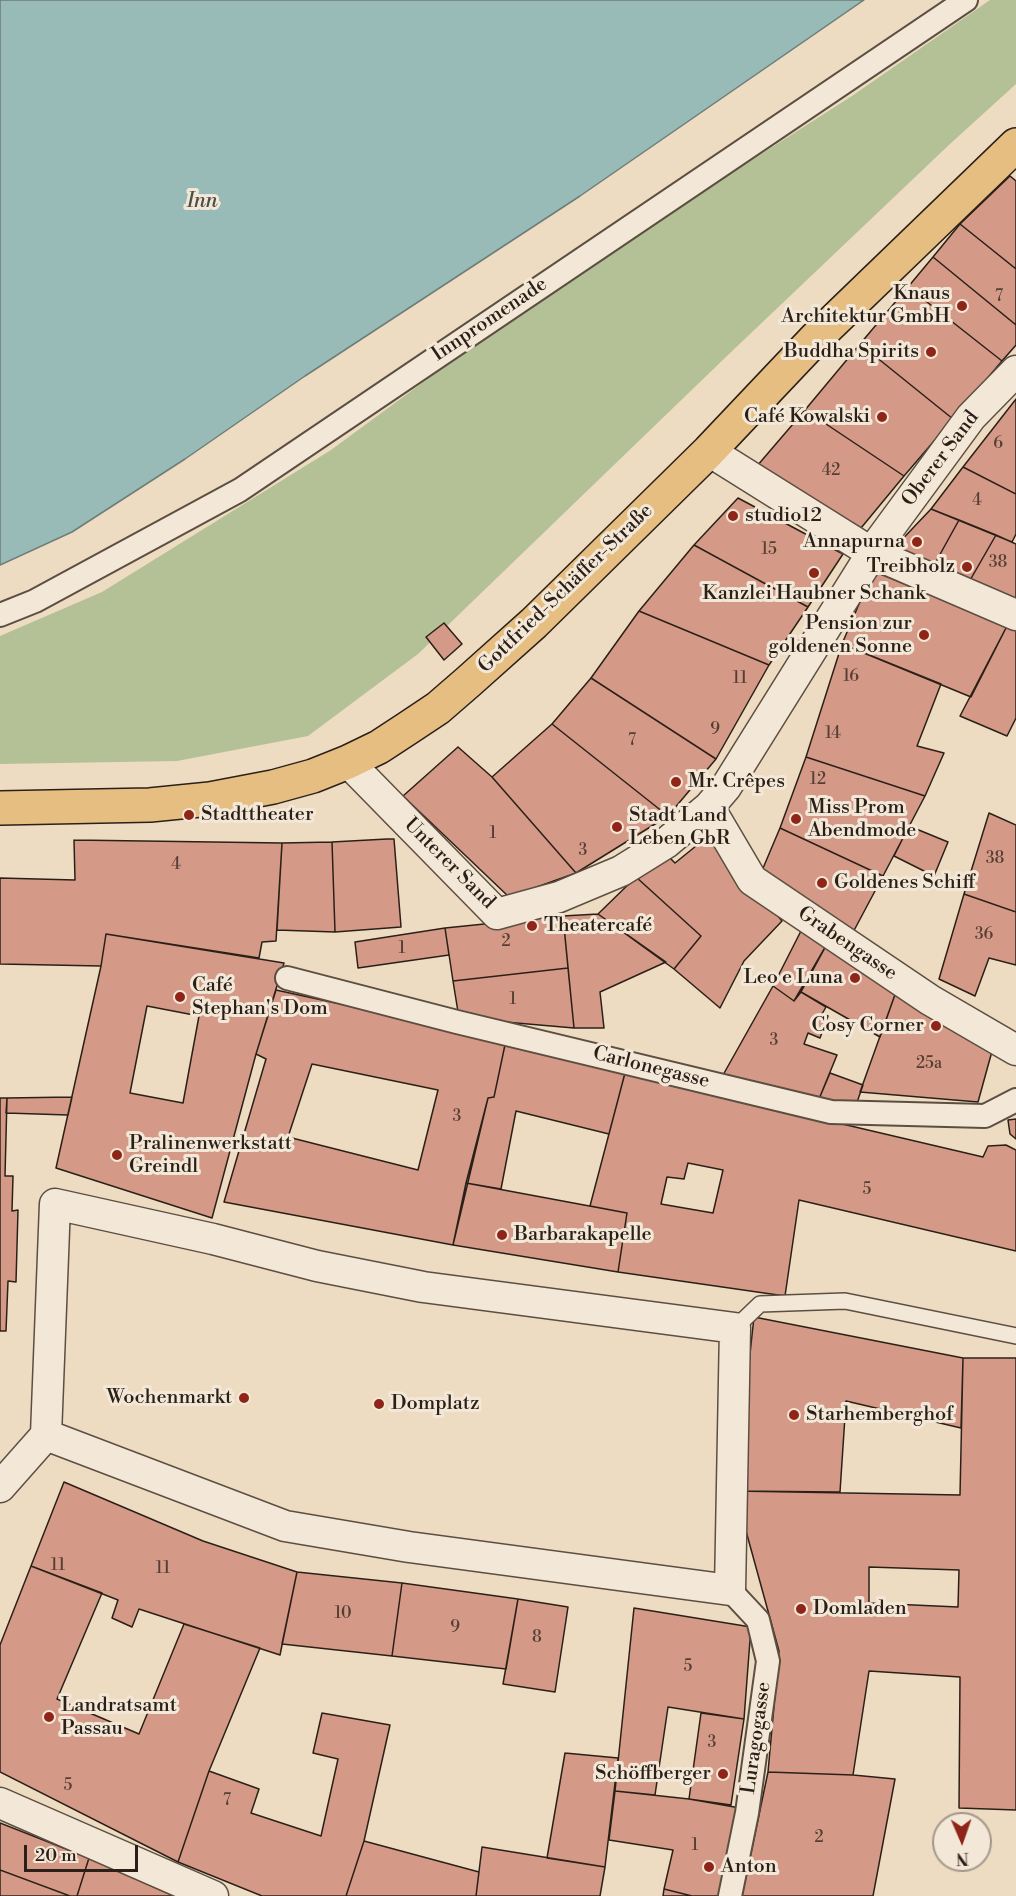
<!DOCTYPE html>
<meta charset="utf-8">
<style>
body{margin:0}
#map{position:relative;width:1016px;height:1896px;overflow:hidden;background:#eddbc2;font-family:"Libre Bodoni",serif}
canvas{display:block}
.north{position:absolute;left:932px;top:1812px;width:60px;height:60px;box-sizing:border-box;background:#f3e8d7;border:2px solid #a3988b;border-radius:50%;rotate:178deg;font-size:16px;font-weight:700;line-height:24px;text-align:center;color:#2b2018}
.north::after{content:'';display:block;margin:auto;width:21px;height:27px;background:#8f2418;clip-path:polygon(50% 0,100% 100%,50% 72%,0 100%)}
.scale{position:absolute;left:24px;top:1845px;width:114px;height:27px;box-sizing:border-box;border:3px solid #2b2018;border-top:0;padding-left:8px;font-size:18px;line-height:21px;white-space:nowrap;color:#2b2018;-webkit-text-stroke:4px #f3e8d7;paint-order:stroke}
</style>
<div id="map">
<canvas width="1016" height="1896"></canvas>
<div class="north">N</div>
<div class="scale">20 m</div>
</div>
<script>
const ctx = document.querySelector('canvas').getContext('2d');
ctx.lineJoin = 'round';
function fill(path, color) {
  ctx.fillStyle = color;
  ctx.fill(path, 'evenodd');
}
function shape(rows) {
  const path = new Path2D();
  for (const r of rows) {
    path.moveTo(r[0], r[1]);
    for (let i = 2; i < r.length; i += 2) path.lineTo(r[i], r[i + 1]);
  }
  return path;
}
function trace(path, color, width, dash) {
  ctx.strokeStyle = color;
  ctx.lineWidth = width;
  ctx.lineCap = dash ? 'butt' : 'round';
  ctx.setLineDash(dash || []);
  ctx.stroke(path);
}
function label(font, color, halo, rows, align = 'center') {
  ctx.font = font + ' "Libre Bodoni",serif';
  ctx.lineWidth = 6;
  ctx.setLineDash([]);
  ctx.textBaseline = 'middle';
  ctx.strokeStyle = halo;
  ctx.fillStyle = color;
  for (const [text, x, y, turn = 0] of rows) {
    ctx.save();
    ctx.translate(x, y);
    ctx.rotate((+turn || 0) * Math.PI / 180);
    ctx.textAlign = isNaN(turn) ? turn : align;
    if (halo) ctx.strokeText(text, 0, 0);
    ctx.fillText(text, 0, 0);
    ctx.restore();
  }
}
const green = shape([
 [990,0,1016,0,1016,84,951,143,729,354,418,654,308,736,177,761,0,764,0,636,102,592,331,450,547,291,852,96]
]);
const water = shape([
 [0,0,864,0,580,196,305,376,185,459,72,532,0,565,0,0]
]);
const building = shape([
 [1010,176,1016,181,1016,269,960,224,1010,176],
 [960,224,1016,269,1016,325,933,257,960,224],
 [933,257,1016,325,1016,345,1002,361,908,287,933,257],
 [908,287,1002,361,953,419,860,344,908,287],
 [860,344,953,419,904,476,805,410,860,344],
 [1016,399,1016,494,963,467,1016,399],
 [805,410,904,476,861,528,757,466,805,410],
 [963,467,1016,494,1016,534,1012,542,931,509,963,467],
 [738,498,843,554,808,607,694,545,738,498],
 [931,509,959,520,933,567,894,548,931,509],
 [959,520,996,535,969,582,933,567,959,520],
 [996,535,1016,544,1016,603,969,582,996,535],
 [694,545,808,607,769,665,639,611,694,545],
 [873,571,1007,626,971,697,842,644,873,571],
 [639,611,769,665,716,759,591,678,639,611],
 [444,623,462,644,444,660,426,637,444,623],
 [1007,626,1016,630,1016,718,1007,736,960,716,1007,626],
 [842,644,941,684,917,746,944,753,925,796,806,757,842,644],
 [591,678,716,759,668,816,552,724,591,678],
 [552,724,668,816,576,873,492,777,552,724],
 [458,747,492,777,576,873,509,897,403,796,458,747],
 [806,757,925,796,883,876,780,828,806,757],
 [989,813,1016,825,1016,912,964,894,989,813],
 [909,826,948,842,934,876,894,856,909,826],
 [780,828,883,876,850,938,758,880,780,828],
 [712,833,782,921,744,961,720,1008,674,969,701,936,636,877,663,851,675,863,712,833],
 [387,839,394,839,401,927,335,932,332,842,387,839],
 [74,840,282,843,276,941,262,942,259,958,106,934,101,966,0,964,0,878,75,880,74,840],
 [332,842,335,932,277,930,282,843,332,842],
 [636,877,701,936,674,969,598,914,636,877],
 [964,894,1016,912,1016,965,989,958,975,996,939,979,964,894],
 [598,914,666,962,600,992,604,1028,574,1028,563,916,598,914],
 [563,916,568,968,453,981,445,928,563,916],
 [445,928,449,955,358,968,355,942,445,928],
 [802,929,827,944,794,1001,773,986,802,929],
 [106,934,284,963,256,1054,212,1218,56,1168,101,966,106,934],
 [147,1006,199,1016,183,1103,130,1093,147,1006],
 [827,944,897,989,880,1037,801,992,827,944],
 [568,968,574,1028,459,1018,453,981,568,968],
 [773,986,794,1001,801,992,826,1007,822,1014,828,1016,820,1038,808,1033,804,1044,837,1055,819,1099,723,1075,773,986],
 [897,989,994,1044,978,1102,860,1092,897,989],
 [276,990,506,1040,494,1097,488,1098,453,1245,224,1202,266,1059,256,1054,276,990],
 [312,1064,438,1090,418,1170,288,1137,312,1064],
 [506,1040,625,1073,609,1134,516,1111,501,1189,466,1183,488,1098,494,1097,506,1040],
 [625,1073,983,1157,988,1146,1006,1145,1016,1150,1016,1251,799,1200,785,1296,618,1272,627,1213,590,1206,625,1073],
 [688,1163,723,1170,713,1213,661,1204,667,1177,684,1179,688,1163],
 [830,1073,863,1085,855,1108,819,1099,830,1073],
 [72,1097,68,1115,6,1113,7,1098,72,1097],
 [0,1098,7,1098,5,1176,13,1176,12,1211,18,1210,16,1282,8,1281,6,1331,0,1331,0,1098],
 [1016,1119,1016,1139,1010,1134,1008,1120,1016,1119],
 [466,1183,627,1213,618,1272,453,1245,466,1183],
 [754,1317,963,1358,961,1428,846,1401,840,1492,735,1491,754,1317],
 [963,1358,1016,1358,1016,1810,959,1808,960,1677,869,1671,853,1775,768,1772,779,1651,735,1491,960,1495,963,1358],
 [869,1567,959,1570,958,1607,869,1603,869,1567],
 [64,1482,203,1541,297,1572,280,1655,139,1609,132,1627,112,1618,118,1600,31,1566,64,1482],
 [31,1566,102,1593,57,1699,139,1734,184,1624,260,1648,209,1771,178,1862,0,1772,0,1645,31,1566],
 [297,1572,402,1583,392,1656,282,1644,297,1572],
 [402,1583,518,1599,506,1669,392,1656,402,1583],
 [518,1599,568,1607,555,1692,503,1684,518,1599],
 [634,1608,751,1627,744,1719,668,1707,655,1795,615,1791,634,1608],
 [322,1713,390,1725,364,1841,346,1896,262,1896,178,1862,209,1771,259,1789,251,1813,321,1836,338,1759,313,1753,322,1713],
 [701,1713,744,1719,731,1805,689,1799,701,1713],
 [565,1753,618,1758,605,1867,547,1858,565,1753],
 [768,1772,853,1775,895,1779,873,1896,742,1896,768,1772],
 [615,1791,689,1799,740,1808,722,1896,692,1896,664,1889,673,1850,609,1840,615,1791],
 [0,1823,89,1858,77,1896,70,1896,0,1870,0,1823],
 [364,1841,479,1872,476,1896,346,1896,364,1841],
 [482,1847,605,1867,600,1896,476,1896,482,1847],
 [89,1858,174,1896,77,1896,89,1858],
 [0,1870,70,1896,0,1896,0,1870],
 [664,1889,692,1896,663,1896,664,1889]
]);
const service = shape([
 [735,1328,760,1304,845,1301,1016,1336]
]);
const pedestrian = shape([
 [0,615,35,601,240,490,966,0],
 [287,978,457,1022,831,1112,985,1116,1016,1100],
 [730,1896,747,1813,768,1661,758,1620,730,1590]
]);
const minor = shape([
 [709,451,872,553,1016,615],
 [348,762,497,914,559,897,621,871,666,843,709,807,726,787,879,542,971,417,1016,371],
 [709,807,752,880,930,1000,1016,1050],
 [0,1487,46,1435,55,1204,213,1239,317,1266,423,1287,735,1328,730,1590,409,1547,285,1526,46,1435],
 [0,1803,213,1896]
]);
const primary = shape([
 [0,808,150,805,210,799,273,787,313,776,348,762,379,747,408,728,438,708,468,682,534,623,709,451,816,338,1016,145]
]);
const markers = [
 [962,306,6,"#8f2418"],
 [931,352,6,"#8f2418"],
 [882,417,6,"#8f2418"],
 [733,516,6,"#8f2418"],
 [917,542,6,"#8f2418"],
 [967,567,6,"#8f2418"],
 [814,573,6,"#8f2418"],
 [924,635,6,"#8f2418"],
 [676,782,6,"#8f2418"],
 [189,815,6,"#8f2418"],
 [796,819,6,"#8f2418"],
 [617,827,6,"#8f2418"],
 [822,883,6,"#8f2418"],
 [532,926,6,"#8f2418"],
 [855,978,6,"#8f2418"],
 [180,997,6,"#8f2418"],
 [936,1026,6,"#8f2418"],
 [117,1155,6,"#8f2418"],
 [502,1235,6,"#8f2418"],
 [244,1398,6,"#8f2418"],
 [379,1404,6,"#8f2418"],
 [794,1415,6,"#8f2418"],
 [801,1609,6,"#8f2418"],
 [49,1717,6,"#8f2418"],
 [723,1774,6,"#8f2418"],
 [709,1867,6,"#8f2418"]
];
const numberNames = [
 ["7",999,297],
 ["6",998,444],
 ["42",831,471],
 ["4",977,501],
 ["15",769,550],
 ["38",998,563],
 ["16",851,677],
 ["11",740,679],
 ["9",715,730],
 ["14",833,734],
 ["7",632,741],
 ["12",818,780],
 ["1",493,834],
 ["3",583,851],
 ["38",995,859],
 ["4",176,865],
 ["36",984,935],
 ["2",506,942],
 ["1",402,949],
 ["1",513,1000],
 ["3",774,1041],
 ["25a",929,1064],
 ["3",457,1117],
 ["5",867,1190],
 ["11",58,1566],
 ["11",163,1569],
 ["10",343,1614],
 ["9",455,1628],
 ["8",537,1638],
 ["5",688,1667],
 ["3",712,1743],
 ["5",68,1786],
 ["7",227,1801],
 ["2",819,1838],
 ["1",695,1846]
];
const poiNames = [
 ["Knaus",950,294,"right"],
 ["Architektur GmbH",950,317,"right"],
 ["Buddha Spirits",919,352,"right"],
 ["Café Kowalski",870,417,"right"],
 ["studio12",745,516],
 ["Annapurna",905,542,"right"],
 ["Treibholz",955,567,"right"],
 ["Kanzlei Haubner Schank",814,594,"center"],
 ["Pension zur",912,624,"right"],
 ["goldenen Sonne",912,647,"right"],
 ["Mr. Crêpes",688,782],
 ["Miss Prom",808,808],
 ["Abendmode",808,831],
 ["Stadttheater",201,815],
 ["Stadt Land",629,816],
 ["Leben GbR",629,839],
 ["Goldenes Schiff",834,883],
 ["Theatercafé",544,926],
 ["Leo e Luna",843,978,"right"],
 ["Café",192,986],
 ["Stephan's Dom",192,1009],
 ["Cosy Corner",924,1026,"right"],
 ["Pralinenwerkstatt",129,1144],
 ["Greindl",129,1167],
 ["Barbarakapelle",514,1235],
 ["Wochenmarkt",232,1398,"right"],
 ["Domplatz",391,1404],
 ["Starhemberghof",806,1415],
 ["Domladen",813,1609],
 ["Landratsamt",61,1706],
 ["Passau",61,1729],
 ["Schöffberger",711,1774,"right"],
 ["Anton",721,1867]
];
const streetNames = [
 ["Innpromenade",490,320,-34],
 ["Oberer Sand",941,459,-53],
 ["Gottfried-Schäffer-Straße",566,589,-44],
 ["Unterer Sand",449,864,45],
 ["Grabengasse",847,944,34],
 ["Carlonegasse",651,1068,14],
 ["Luragogasse",757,1738,-82]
];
const waterNames = [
 ["Inn",202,202]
];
fill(green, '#b4c196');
fill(water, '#99bbb7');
trace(water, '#6d7d77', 1.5);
fill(building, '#d49a87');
trace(building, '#2b2018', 1.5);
trace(service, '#5c4f42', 18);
trace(pedestrian, '#5c4f42', 26);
trace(minor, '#5c4f42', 33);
trace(primary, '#2b2018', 36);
trace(service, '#f3e8d7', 15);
trace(pedestrian, '#f3e8d7', 22);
trace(minor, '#f3e8d7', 30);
trace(primary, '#e6be81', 33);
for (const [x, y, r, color] of markers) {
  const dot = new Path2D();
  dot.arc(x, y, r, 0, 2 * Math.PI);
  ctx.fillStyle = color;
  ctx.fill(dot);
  trace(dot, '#f3e8d7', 2);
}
label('16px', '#553e34', null, numberNames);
label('20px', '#2b2018', '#f3e8d7', poiNames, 'left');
label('20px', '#2b2018', '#f3e8d7', streetNames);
label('italic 21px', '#4c4e48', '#f3e8d7', waterNames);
</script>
